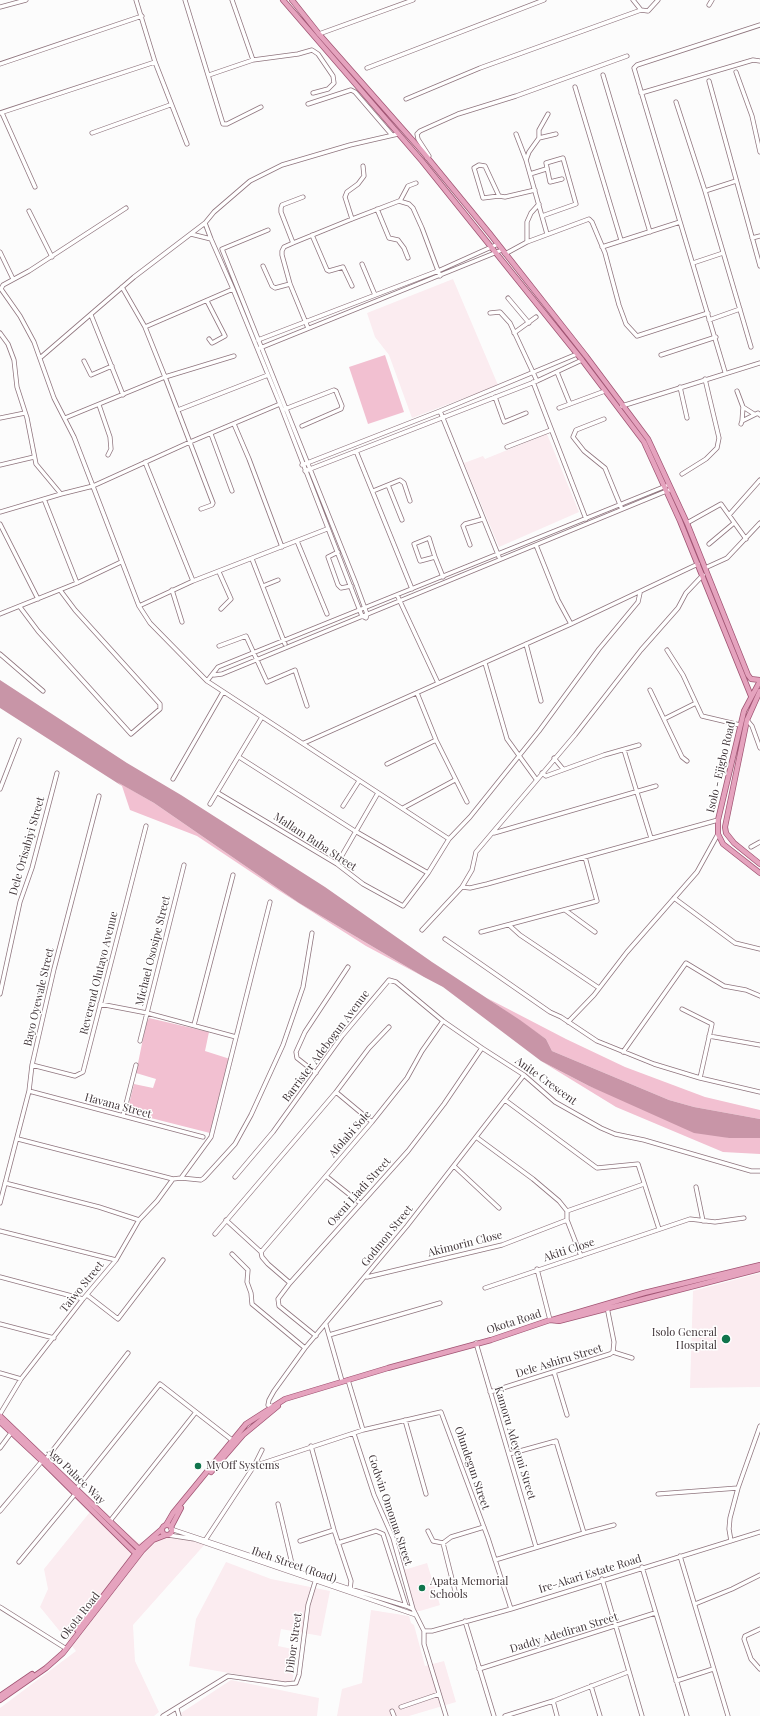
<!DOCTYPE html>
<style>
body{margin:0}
canvas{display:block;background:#fcfcfc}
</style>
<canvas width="760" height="1716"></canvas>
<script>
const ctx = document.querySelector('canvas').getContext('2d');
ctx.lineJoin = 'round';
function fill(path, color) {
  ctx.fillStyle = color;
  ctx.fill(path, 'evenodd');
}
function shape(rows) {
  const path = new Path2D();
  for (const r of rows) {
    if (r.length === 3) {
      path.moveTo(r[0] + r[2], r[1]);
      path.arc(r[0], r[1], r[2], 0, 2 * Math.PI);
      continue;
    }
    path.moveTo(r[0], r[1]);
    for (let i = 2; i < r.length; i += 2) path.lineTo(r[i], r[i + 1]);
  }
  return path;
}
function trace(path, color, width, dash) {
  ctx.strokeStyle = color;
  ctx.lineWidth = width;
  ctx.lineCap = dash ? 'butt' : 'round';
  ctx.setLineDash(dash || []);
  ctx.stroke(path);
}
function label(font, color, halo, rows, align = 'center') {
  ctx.font = font + ' "Playfair Display",serif';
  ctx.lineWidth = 3;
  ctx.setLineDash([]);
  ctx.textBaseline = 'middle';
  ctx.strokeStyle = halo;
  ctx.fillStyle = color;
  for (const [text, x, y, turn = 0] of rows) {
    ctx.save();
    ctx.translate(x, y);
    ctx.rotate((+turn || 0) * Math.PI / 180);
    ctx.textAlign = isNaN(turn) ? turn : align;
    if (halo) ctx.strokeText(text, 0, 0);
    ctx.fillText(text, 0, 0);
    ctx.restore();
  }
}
const built = shape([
 [453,279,498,385,412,418,389,355,375,337,367,313],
 [547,434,579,512,499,547,464,463,483,456,485,459],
 [760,1273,760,1387,690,1388,693,1291],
 [94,1507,139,1543,165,1534,206,1543,133,1625,135,1661,159,1712,154,1716,0,1716,0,1708,76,1651,40,1607,48,1589,44,1569],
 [226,1562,271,1579,330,1591,321,1636,281,1629,278,1646,297,1650,292,1684,189,1666,196,1619],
 [427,1563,440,1605,420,1611,416,1611,404,1570],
 [371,1610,409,1616,411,1623,414,1625,425,1666,444,1661,456,1702,409,1716,337,1716,342,1689,362,1683],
 [231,1680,319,1698,317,1716,182,1716,181,1713]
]);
const green = shape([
 [385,355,404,412,368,424,349,367],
 [114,780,154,803,299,903,424,977,366,946,278,890,197,836,130,810,122,786],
 [487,998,566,1039,625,1067,705,1097,760,1110,760,1119,694,1107,669,1100,552,1051,546,1039],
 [149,1018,209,1032,205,1051,230,1059,210,1133,127,1112,134,1084,153,1088,156,1079,136,1073,146,1024],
 [541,1061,589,1086,729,1138,760,1138,760,1154,723,1152,616,1107]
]);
const water = shape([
 [0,680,127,763,181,795,325,887,432,962,520,1020,546,1039,552,1051,669,1100,694,1107,760,1119,760,1138,729,1138,694,1133,589,1086,541,1061,443,987,424,977,299,903,154,803,117,782,122,786,0,708]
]);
const minor = shape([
 [136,0,155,62,187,144],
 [185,0,223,124,227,124,261,107],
 [232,0,253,60,298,54,312,50,318,54,333,76,334,83,328,89,313,93],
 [633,0,641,10],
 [709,5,712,0],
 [0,7,26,0],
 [319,34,413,0],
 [0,64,142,16],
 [367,68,544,0],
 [736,72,752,116,760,152],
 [209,75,253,60],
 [603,75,650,232],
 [709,81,760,266],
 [575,87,621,240],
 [641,93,753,60,760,61],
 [406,99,480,68,641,10,648,11,658,0],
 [676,102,705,191,751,347],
 [308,104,351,90,355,92,392,135],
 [0,113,155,62],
 [2,113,35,187],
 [92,133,170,105],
 [516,134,526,160,547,234],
 [539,138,539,130,548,114],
 [427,158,429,156,418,139,417,134,420,131,458,114,516,96,627,56],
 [526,160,529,152,539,138,556,134],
 [530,174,546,169],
 [705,191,736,181],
 [499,196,485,166,479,165,474,168,483,198,499,196,505,197,535,190],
 [400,201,408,186,416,183],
 [126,208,29,271,3,285,1,289,20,316,34,342,54,398,74,437,139,606,150,623,207,681,449,839],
 [377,209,389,238,398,240,404,248,408,258],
 [29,211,52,257],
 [542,216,576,204,563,158,546,163,550,182,562,179],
 [352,219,345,197,347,192,358,184,364,176,363,166],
 [205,223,211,239,233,289,280,404,362,616,366,618,367,614,356,584,222,249],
 [191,234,211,239],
 [312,235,327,270,329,271,343,267,352,286],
 [752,238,760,236],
 [527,242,527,222,531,213,539,204],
 [293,243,281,212,281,208,282,205,303,197],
 [602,247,680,222],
 [222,249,268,230],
 [0,252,13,279],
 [505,254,527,242,589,219,592,222,605,253,619,305,626,324,637,336,708,313],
 [693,263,723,253],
 [362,264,375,295],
 [263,266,272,286,275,288,290,284],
 [122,287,145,327],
 [233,289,145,327,165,377,234,356],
 [508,298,529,323],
 [207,301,225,336,214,342,212,343,209,339],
 [490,313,500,312,510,323,537,381],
 [91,315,123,395],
 [709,320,740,309],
 [308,328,290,284,282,255,282,251,284,247,293,243,352,219,399,201,409,204,413,208,422,228,440,276],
 [0,333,8,344,14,360,17,387,27,418,36,464,61,494],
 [514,333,536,317],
 [258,340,438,271,498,244],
 [260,348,502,250],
 [661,355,716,337],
 [40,358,134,277,205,223,214,212,250,181,282,165,350,145,398,134],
 [84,361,91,375,112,366],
 [557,372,570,404],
 [725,372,634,68,637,65,760,25],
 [533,382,586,519],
 [680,387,687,418],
 [737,391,743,407,754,414],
 [495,397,504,422,526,413],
 [99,405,110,437,111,449,108,455],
 [622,406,760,363],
 [559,408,605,391],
 [285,409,334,390,336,391,342,406,341,409,302,426],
 [178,410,268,375],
 [440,411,499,557],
 [0,418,25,413],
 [65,418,165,377,213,503,212,505,201,509],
 [604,419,576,430,573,437,584,451,605,468,621,507],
 [742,421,743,407],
 [234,424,249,459,282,547],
 [741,424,742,421,758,413,760,415],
 [211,434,232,491],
 [507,447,551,430],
 [356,451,412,589],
 [145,462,193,581],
 [0,465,34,457],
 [302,465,440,411,577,354],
 [305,471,537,381,582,360],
 [682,474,706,459,717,448,719,438,705,379],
 [388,485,402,520],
 [373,491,400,480,404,483,410,501],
 [44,499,77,583],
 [0,512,61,494,93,486,190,442,280,404],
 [729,515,760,480],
 [687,523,721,504,746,539],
 [0,524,38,599],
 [429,538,435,557,420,561,414,544,429,538],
 [297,541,327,614],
 [709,544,734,523],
 [470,545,463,526,465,524,483,519],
 [536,545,558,600,571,624],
 [338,552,328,557,338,585,341,588,351,586],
 [435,557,443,577],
 [252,559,285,644],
 [705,568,727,558,760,523],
 [219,572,231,599,221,609],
 [263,586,278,580],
 [172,590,182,622],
 [398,597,438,683],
 [139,606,193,581,327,529],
 [20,607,38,631,131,734,160,709,160,704,75,610,60,590],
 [0,614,77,583,121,562],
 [526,644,541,701],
 [219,646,246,636,267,682,295,670,307,706],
 [667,650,683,675,702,716,740,725],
 [0,654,43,691],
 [485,663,507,739,536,779],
 [214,675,222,674,669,490],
 [207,681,218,667,666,486],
 [650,690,682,757,687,761],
 [417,693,436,740,467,802],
 [664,719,696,703],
 [747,720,752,726,760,748],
 [304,743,571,624,698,564],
 [624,750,651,838],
 [239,757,355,831,428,873],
 [554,758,563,769],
 [387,764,436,740],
 [542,773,546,776,604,755,639,745],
 [173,779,223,692],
 [0,789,19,740],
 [218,793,337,864,363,884,403,906,428,873,449,839,470,817,539,731,599,649,638,602,640,593],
 [210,804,262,717],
 [343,806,359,781],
 [403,808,455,780],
 [494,833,656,786],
 [751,847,760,842],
 [337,864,378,793],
 [462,887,470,888,487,884,718,820],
 [674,898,735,943,760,949],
 [565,910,595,932],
 [509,925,520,935,599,988],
 [422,930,462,887,472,870,476,852,575,735,641,650,678,608,686,593,703,575],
 [481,932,597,901,585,857],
 [445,939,550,1012,561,1017,597,1041,654,1064,700,1078,760,1092],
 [0,994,20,902,32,868,57,773],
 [100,1004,147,1013,236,1037],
 [682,1009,712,1024,700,1078],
 [568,1022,594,995,627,952,697,872,718,834],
 [194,1025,233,875],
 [709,1036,760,1045],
 [140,1041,184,865],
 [623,1052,686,963,724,986,746,990,760,996],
 [32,1065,75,1076,83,1072,146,826],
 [316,1073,297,1058,296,1052,305,1032,348,967],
 [29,1091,203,1137],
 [505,1100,597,1168,638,1164,659,1229],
 [123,1116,136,1065],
 [372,1122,336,1092,369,1048,389,1027],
 [476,1137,533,1179,559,1201,567,1211,567,1220,581,1256],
 [18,1139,173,1179],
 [454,1166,499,1208],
 [326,1176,360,1203],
 [235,1177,273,1132,342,1036,389,980,396,982,443,1021,482,1048,524,1075,555,1102,601,1128,615,1134,644,1140,751,1171,760,1171],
 [181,1178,211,1137,270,902],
 [5,1183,99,1207,139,1220],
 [696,1187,703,1221],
 [0,1203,29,1091,32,1065,54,969,99,796],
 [567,1211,644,1184],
 [226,1220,261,1252,262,1257,268,1264,290,1283],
 [0,1231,116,1260],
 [215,1234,336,1092],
 [261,1252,372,1122,407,1078,422,1051,443,1021],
 [232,1254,248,1270,247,1282,251,1293,252,1304,305,1348],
 [537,1269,550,1320],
 [0,1277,83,1299],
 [367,1277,502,1245,567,1220],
 [485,1288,690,1219,715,1222,744,1218],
 [87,1295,118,1319,163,1260],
 [0,1324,54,1338],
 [326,1325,342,1381],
 [329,1335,440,1303],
 [316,1336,279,1306,278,1299,290,1283,408,1151,444,1104,482,1048],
 [476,1343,536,1547],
 [613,1352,632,1358],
 [554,1372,567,1415],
 [0,1373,21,1379],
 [348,1380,363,1430],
 [490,1392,610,1354,613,1352,614,1342,607,1307],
 [271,1406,268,1405,269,1400,274,1391,305,1348,407,1226,524,1075],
 [0,1414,21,1379,83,1299,116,1260,139,1220,157,1201,173,1179,181,1178,201,1180,204,1178,235,1144,251,1115,283,1045,303,987,312,933],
 [405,1420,426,1494],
 [354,1434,374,1495,393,1538,413,1609,424,1631,424,1644,446,1716],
 [311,1446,334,1530,351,1581,350,1589],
 [0,1448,11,1433],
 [509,1454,556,1441,584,1533],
 [46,1459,128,1353],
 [254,1466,262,1450],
 [77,1488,160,1384,232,1440],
 [658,1494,738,1488],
 [278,1504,293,1568],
 [0,1511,42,1461],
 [110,1521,196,1412],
 [171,1529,350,1589,406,1606,413,1609],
 [428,1531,433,1541,443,1543],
 [168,1535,194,1539,416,1615],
 [206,1539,254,1466,363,1430,441,1412,488,1538,511,1609],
 [300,1541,334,1530],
 [731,1541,729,1529,730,1518,738,1488,760,1426],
 [338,1543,376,1531,383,1534,406,1606],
 [680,1556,728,1716],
 [495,1560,584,1533,614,1525],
 [19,1562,76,1493],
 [642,1567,687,1716],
 [602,1579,642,1716],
 [455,1591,443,1543,451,1537,484,1527],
 [695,1604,732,1589,760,1575],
 [0,1607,65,1648],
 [465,1621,494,1716],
 [760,1629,745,1636,744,1639,751,1659,760,1669],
 [424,1631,432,1631,511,1609,760,1532],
 [479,1669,655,1613],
 [676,1681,713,1669],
 [591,1686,600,1716],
 [553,1701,557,1716],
 [401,1707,439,1694],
 [177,1709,179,1716],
 [392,1711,394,1716],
 [163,1716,228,1676,285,1684,296,1683,299,1675,308,1605,315,1582],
 [505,1716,553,1701,628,1672]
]);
const major = shape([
 [283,0,422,161,582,360,644,442,680,521,751,696],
 [292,0,319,34,422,151,490,234,586,356,648,439,687,523,748,675,751,679,760,680],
 [760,681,744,711,718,820,718,834,723,844,760,873],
 [760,691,747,720,725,827,726,833,734,843,760,864],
 [552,1320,644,1293,760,1265],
 [0,1416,140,1550],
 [0,1422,42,1461,137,1555],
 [211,1472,243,1435,278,1406],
 [166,1525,173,1513,246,1424,285,1399,388,1368,491,1340,550,1320,559,1321,760,1269],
 [167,1530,5],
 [171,1527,181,1508],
 [77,1630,139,1549,162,1529],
 [0,1696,32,1674],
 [0,1700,46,1668,63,1653,142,1551,153,1540,166,1535]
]);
const markers = [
 [726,1339,5,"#10744c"],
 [198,1466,4,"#10744c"],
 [422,1588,4,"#10744c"]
];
const streetNames = [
 ["Isolo - Ejigbo Road",721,767,-77],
 ["Mallam Buba Street",315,842,33],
 ["Dele Orisabiyi Street",27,846,-74],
 ["Michael Ososipe Street",153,951,-76],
 ["Reverend Olutayo Avenue",99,973,-76],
 ["Bayo Oyewale Street",39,997,-77],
 ["Barrister Adebogun Avenue",326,1046,-53],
 ["Anite Crescent",546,1081,36],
 ["Havana Street",118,1106,15],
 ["Afolabi Sole",350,1134,-49],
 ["Oseni Liadi Street",359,1192,-48],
 ["Godmon Street",387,1236,-51],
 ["Akimorin Close",465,1244,-14],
 ["Akiti Close",569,1250,-18],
 ["Taiwo Street",82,1287,-51],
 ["Okota Road",514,1322,-18],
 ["Dele Ashiru Street",559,1361,-17],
 ["Kamoru Adeyemi Street",515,1443,73],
 ["Olundegun Street",472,1468,71],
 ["Ago Palace Way",76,1476,44],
 ["Godwin Omonua Street",390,1510,71],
 ["Ibeh Street (Road)",294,1565,19],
 ["Ire-Akari Estate Road",590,1574,-17],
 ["Okota Road",80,1616,-52],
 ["Daddy Adediran Street",564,1633,-17],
 ["Dibor Street",294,1643,-82]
];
const poiNames = [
 ["Isolo General",717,1333,"right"],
 ["Hospital",717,1346,"right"],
 ["MyOff Systems",206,1466],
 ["Apata Memorial",430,1582],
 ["Schools",430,1595]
];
fill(built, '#fbecf0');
fill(green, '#f2c0d1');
fill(water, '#c895a7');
trace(minor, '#8f757e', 5);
trace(major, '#a15574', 6);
trace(minor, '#fff', 3.5);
trace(major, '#e5a3be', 4.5);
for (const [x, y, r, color] of markers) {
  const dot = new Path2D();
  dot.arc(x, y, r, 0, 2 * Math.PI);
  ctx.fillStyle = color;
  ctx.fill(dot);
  trace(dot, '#fff', 1.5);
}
label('11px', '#41363a', '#fff', streetNames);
label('11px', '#41363a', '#fff', poiNames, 'left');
</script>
